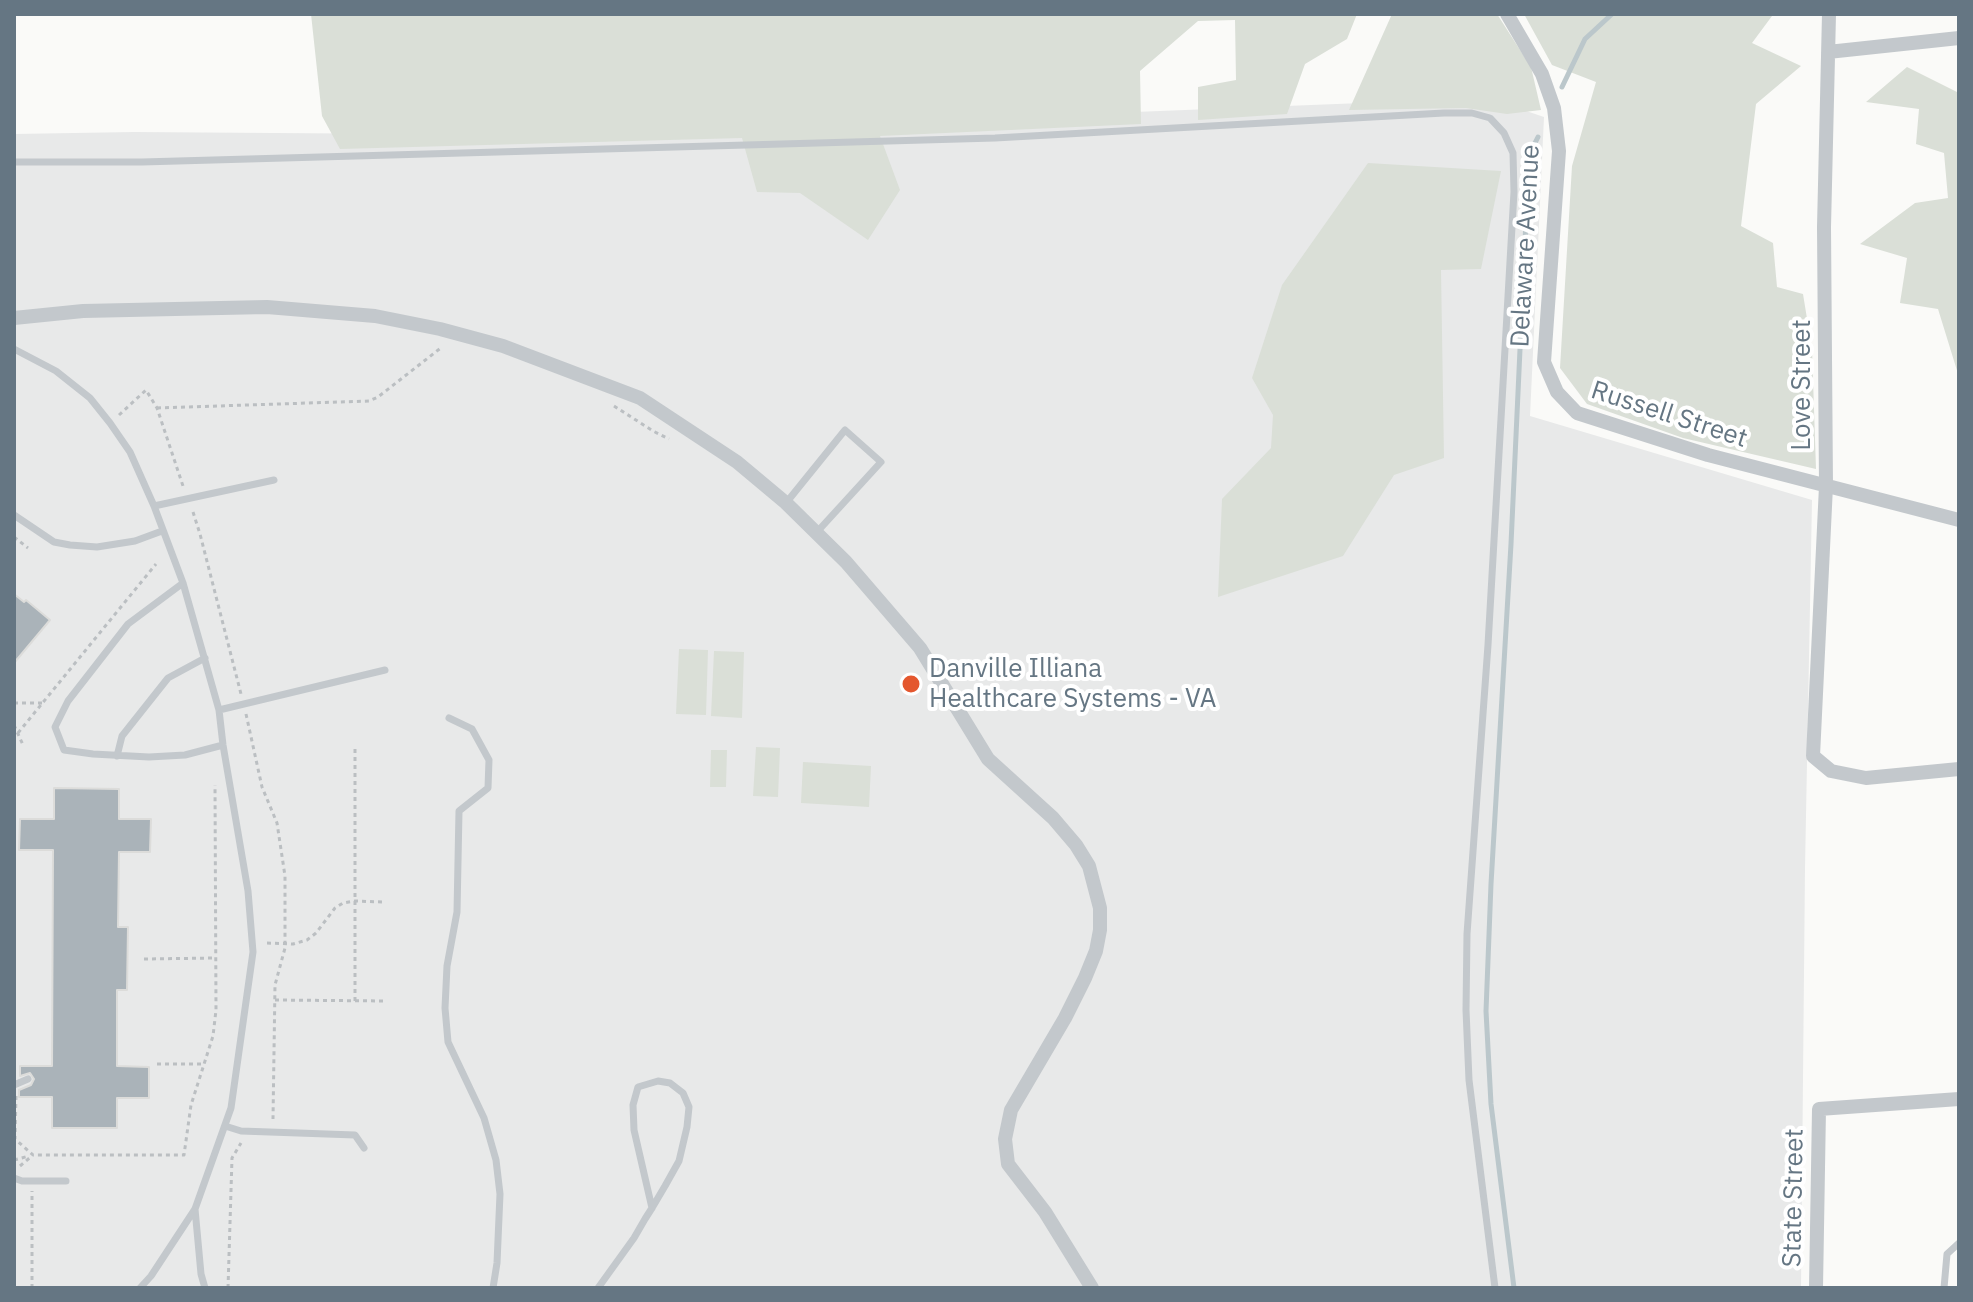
<!DOCTYPE html>
<style>
body{margin:0}
#map{position:relative;width:1973px;height:1302px;overflow:hidden;background:#fafaf8;font-family:"IBM Plex Sans",sans-serif}
canvas{display:block}
.frame{position:absolute;inset:0;border:16px solid #657683;pointer-events:none}
</style>
<div id="map">
<canvas width="1973" height="1302"></canvas>
<div class="frame"></div>
</div>
<script>
const ctx = document.querySelector('canvas').getContext('2d');
ctx.lineJoin = 'round';
function fill(path, color) {
  ctx.fillStyle = color;
  ctx.fill(path, 'evenodd');
}
function shape(rows) {
  const path = new Path2D();
  for (const r of rows) {
    path.moveTo(r[0], r[1]);
    for (let i = 2; i < r.length; i += 2) path.lineTo(r[i], r[i + 1]);
  }
  return path;
}
function trace(path, color, width, dash) {
  ctx.strokeStyle = color;
  ctx.lineWidth = width;
  ctx.lineCap = dash ? 'butt' : 'round';
  ctx.setLineDash(dash || []);
  ctx.stroke(path);
}
function label(font, color, halo, rows, align = 'center') {
  ctx.font = font + ' "IBM Plex Sans",sans-serif';
  ctx.lineWidth = 8;
  ctx.setLineDash([]);
  ctx.textBaseline = 'middle';
  ctx.strokeStyle = halo;
  ctx.fillStyle = color;
  for (const [text, x, y, turn = 0] of rows) {
    ctx.save();
    ctx.translate(x, y);
    ctx.rotate((+turn || 0) * Math.PI / 180);
    ctx.textAlign = isNaN(turn) ? turn : align;
    if (halo) ctx.strokeText(text, 0, 0);
    ctx.fillText(text, 0, 0);
    ctx.restore();
  }
}
const built = shape([
 [1488,98,1544,117,1530,416,1812,500,1805,868,1801,1288,14,1288,14,134,134,132,554,135]
]);
const green = shape([
 [311,14,1357,14,1347,39,1305,64,1287,114,1198,120,1198,87,1236,80,1235,20,1198,21,1140,71,1141,124,880,136,900,190,868,240,800,193,757,192,742,138,340,149,322,116],
 [1392,14,1497,14,1531,67,1541,110,1507,114,1466,108,1349,110],
 [1524,14,1772,14,1772,16,1752,43,1801,66,1756,104,1741,226,1773,243,1777,287,1803,294,1812,349,1816,469,1683,438,1587,404,1560,368,1572,166,1596,82,1552,65],
 [1907,67,1959,93,1959,377,1938,309,1900,303,1907,258,1860,244,1915,203,1948,198,1944,153,1916,144,1919,109,1866,102],
 [1368,163,1501,171,1481,269,1441,270,1444,458,1394,475,1343,556,1218,597,1222,499,1271,448,1273,415,1252,378,1282,285],
 [679,649,708,650,706,715,676,714],
 [714,651,744,652,742,718,711,716],
 [756,747,780,748,778,797,753,796],
 [711,750,727,750,726,787,710,787],
 [803,762,871,766,869,807,801,803]
]);
const stream = shape([
 [1562,87,1585,39,1612,14],
 [1514,1288,1491,1104,1486,1011,1491,884,1511,544,1529,155,1538,137]
]);
const building = shape([
 [14,594,24,602,26,600,50,620,14,663,14,594],
 [54,788,119,789,119,819,151,819,150,852,119,852,118,927,128,927,127,990,117,990,117,1066,149,1067,149,1098,117,1098,117,1128,52,1128,52,1097,19,1097,19,1090,31,1085,34,1079,30,1073,20,1076,20,1066,52,1066,53,850,19,850,20,819,54,819,54,788]
]);
const path = shape([
 [614,406,653,431,669,439],
 [157,408,369,401,378,397,442,347],
 [119,415,146,390,157,408,183,486],
 [193,512,200,534,241,694],
 [14,537,28,548],
 [14,703,42,703],
 [246,714,262,787,277,823,285,876,285,948,275,985,273,1119],
 [14,725,23,745],
 [18,733,156,564],
 [355,749,355,1001],
 [267,943,293,944,307,940,316,933,335,908,343,903,355,901,382,902],
 [144,959,216,958],
 [275,1000,385,1001],
 [157,1064,204,1064],
 [16,1096,15,1139,33,1155,184,1155,191,1105,213,1036,216,1010,215,785],
 [14,1160,29,1156],
 [20,1166,33,1155],
 [32,1288,32,1191],
 [228,1288,232,1158,241,1143]
]);
const service = shape([
 [14,162,142,162,995,138,1444,113,1472,113,1490,118,1504,133,1513,153,1514,192,1488,645,1467,934,1466,1010,1469,1080,1495,1288],
 [14,349,56,371,90,398,110,423,130,452,154,506,183,583,219,710,223,745,248,891,253,952,231,1108,195,1209,151,1276,140,1288],
 [786,503,845,430,881,462,817,532],
 [154,506,274,480],
 [14,515,54,542,70,545,97,547,135,541,162,531],
 [183,583,128,624,68,701,55,727,64,750,93,754,149,757,185,755,223,745],
 [219,710,385,670],
 [449,718,472,729,489,760,488,788,459,811,457,912,447,966,445,1008,448,1042,484,1118,496,1160,500,1194,497,1263,493,1288],
 [117,756,122,736,168,678,205,658],
 [14,1085,28,1079],
 [225,1126,241,1131,355,1135,364,1148],
 [14,1178,22,1181,66,1181],
 [195,1209,201,1274,205,1288],
 [598,1288,634,1238,645,1219,652,1208,665,1186,679,1161,687,1127,689,1107,683,1093,670,1083,658,1081,638,1087,633,1105,634,1130,652,1208],
 [1944,1288,1947,1254,1959,1243]
]);
const minor = shape([
 [1507,14,1542,74,1554,108,1559,151,1544,362,1557,392,1577,413,1708,455,1959,520],
 [1829,14,1824,227,1826,486,1813,756,1831,771,1866,778,1959,769],
 [1828,52,1959,38],
 [14,318,83,311,267,307,375,316,440,329,503,346,640,398,737,462,786,503,846,562,920,648,988,759,1053,818,1076,845,1089,866,1100,908,1100,930,1096,951,1085,978,1065,1018,1011,1110,1005,1139,1008,1164,1045,1212,1092,1288],
 [1816,1288,1819,1109,1959,1099]
]);
const markers = [
 [911,684,10,"#e4572e"]
];
const streetNames = [
 ["Delaware Avenue",1526,246,-87],
 ["Love Street",1802,385,-90],
 ["Russell Street",1669,415,18],
 ["State Street",1794,1198,-89]
];
const poiNames = [
 ["Danville Illiana",929,669],
 ["Healthcare Systems - VA",929,699]
];
fill(built, '#e8e9e9');
fill(green, '#dadfd7');
trace(stream, '#bbc7cb', 5);
fill(building, '#aab3b9');
trace(building, '#dcdcda', 2);
trace(path, '#bbbfc2', 3, [4, 4]);
trace(service, '#c3c8cc', 7);
trace(minor, '#c3c8cc', 14);
for (const [x, y, r, color] of markers) {
  const dot = new Path2D();
  dot.arc(x, y, r, 0, 2 * Math.PI);
  ctx.fillStyle = color;
  ctx.fill(dot);
  trace(dot, '#fff', 3);
}
label('26px', '#657683', '#fff', streetNames);
label('26px', '#657683', '#fff', poiNames, 'left');
</script>
